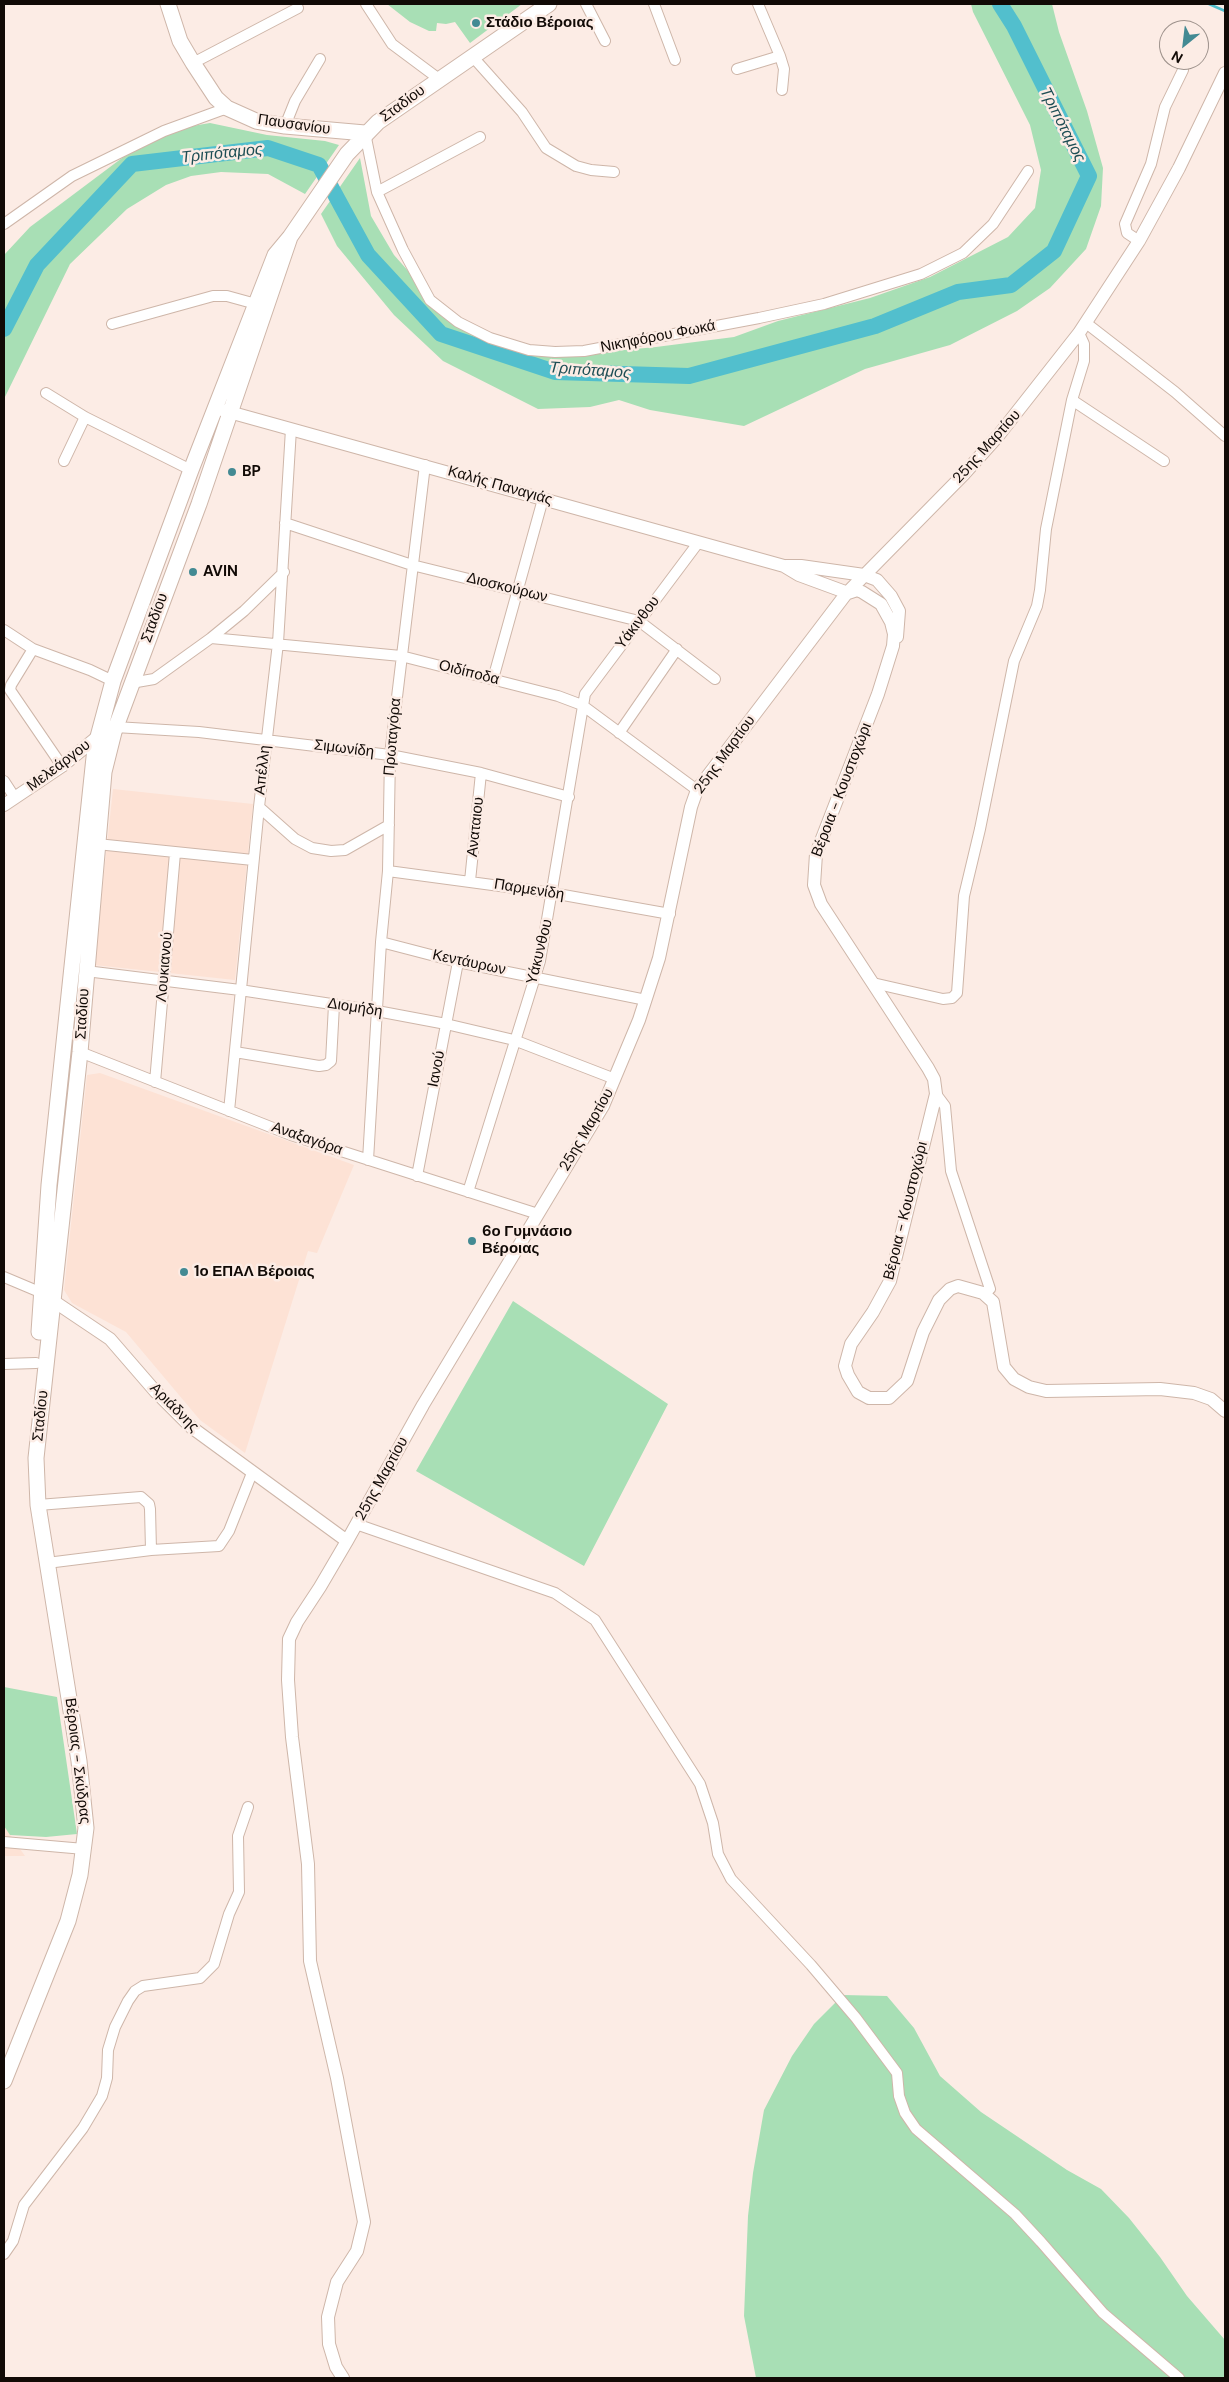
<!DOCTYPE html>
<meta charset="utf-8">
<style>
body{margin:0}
#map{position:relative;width:1229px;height:2382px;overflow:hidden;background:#fcece5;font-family:"DM Sans",sans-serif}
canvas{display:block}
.frame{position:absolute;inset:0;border:5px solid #110a06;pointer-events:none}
.north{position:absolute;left:1159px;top:20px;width:50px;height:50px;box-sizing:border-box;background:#fcece5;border:1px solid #9e928c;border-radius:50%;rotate:209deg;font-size:14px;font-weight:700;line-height:20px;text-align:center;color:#110a06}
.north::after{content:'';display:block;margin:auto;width:18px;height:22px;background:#438a93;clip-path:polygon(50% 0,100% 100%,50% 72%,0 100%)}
</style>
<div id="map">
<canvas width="1229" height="2382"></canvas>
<div class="frame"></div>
<div class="north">N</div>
</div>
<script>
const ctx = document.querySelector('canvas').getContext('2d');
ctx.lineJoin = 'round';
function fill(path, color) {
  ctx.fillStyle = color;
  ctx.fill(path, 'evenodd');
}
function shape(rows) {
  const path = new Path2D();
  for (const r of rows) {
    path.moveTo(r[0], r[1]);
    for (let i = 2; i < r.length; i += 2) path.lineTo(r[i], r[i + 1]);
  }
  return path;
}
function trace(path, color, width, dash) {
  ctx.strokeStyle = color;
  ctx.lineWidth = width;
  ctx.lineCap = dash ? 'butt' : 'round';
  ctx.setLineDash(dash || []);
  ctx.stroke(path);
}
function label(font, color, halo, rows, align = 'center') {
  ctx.font = font + ' "DM Sans",sans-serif';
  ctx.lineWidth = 5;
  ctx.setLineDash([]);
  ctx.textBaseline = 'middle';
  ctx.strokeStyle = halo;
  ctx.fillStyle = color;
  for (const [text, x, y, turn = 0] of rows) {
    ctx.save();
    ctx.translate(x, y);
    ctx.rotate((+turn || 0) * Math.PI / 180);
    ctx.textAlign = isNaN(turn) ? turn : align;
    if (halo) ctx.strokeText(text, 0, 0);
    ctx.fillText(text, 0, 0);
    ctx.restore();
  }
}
const built = shape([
 [113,789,253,804,235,980,94,965],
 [100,1073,354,1165,317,1253,308,1251,245,1453,200,1420,126,1332,72,1303,64,1290,87,1075],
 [4,1826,25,1856,4,1856]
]);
const green = shape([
 [387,4,522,4,470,43,455,22,446,24,437,23,436,31,429,31,410,22],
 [971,4,1052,4,1059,32,1087,111,1103,168,1101,206,1086,249,1050,288,1017,311,950,345,865,369,744,426,650,410,619,400,590,407,538,409,443,361,394,315,337,246,321,214,360,158,371,216,394,255,441,308,482,336,560,356,656,347,734,337,778,321,870,298,930,277,1008,237,1035,208,1041,170,1030,125,973,12],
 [210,123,267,135,325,141,339,145,305,194,268,174,221,172,191,176,166,185,127,209,70,264,4,399,4,255,30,227,138,146,169,130],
 [513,1301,668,1404,584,1566,416,1471],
 [4,1687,57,1697,77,1834,46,1837,10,1835,4,1826],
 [843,1995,887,1996,914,2028,940,2076,981,2112,1067,2170,1101,2189,1129,2218,1160,2257,1187,2296,1225,2340,1225,2378,756,2378,744,2316,748,2216,753,2173,764,2110,792,2056,814,2024]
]);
const stream = shape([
 [1209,4,1225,11]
]);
const river = shape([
 [4,329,37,265,132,164,268,148,319,165,368,255,441,334,555,372,689,376,875,326,958,292,1011,285,1054,251,1089,176,1014,26,1000,4]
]);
const minor = shape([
 [366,4,392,44,439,79],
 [586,4,605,41],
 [654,4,675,60],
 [758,4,780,56,784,69,782,90],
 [472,56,522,112,546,148,576,166,591,170,614,172],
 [193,63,298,8],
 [737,69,780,56],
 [285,126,295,101,320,59],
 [365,133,377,192,403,250,430,300,458,322,490,338,529,350,555,352,584,351,759,318,824,304,921,274,963,253,993,224,1028,171],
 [377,192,480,137],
 [4,224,72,176,164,131,227,108],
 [1139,241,1127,233,1125,224,1151,164,1165,107,1183,70],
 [1086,323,1175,392,1225,436],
 [112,324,213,296,227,296,256,304],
 [46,393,85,417,191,470],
 [1072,400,1164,461],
 [64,461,85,417],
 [285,523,412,565,639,621,715,679],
 [4,630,33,649,90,670,113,681],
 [211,638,401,656,558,696,582,705,697,790],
 [33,649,11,685,10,690,62,766],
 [493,679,543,499],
 [131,683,154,679,211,638,244,611,284,572],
 [115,727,199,732,390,755,481,773,569,797],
 [619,733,677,649],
 [4,781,15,798],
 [259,807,295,839,312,848,331,851,345,850,389,825],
 [97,844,253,860],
 [388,871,552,893,670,914],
 [470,881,481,773],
 [381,942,458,962,646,1000],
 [86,971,240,990,377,1011,446,1024,514,1040,615,1079],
 [873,983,943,999,952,998,957,993,964,896,980,829,1014,661,1037,606,1040,590,1046,529,1072,400,1084,361,1084,344,1079,333],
 [80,1052,291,1135,538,1214],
 [235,1052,319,1066,326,1065,331,1061,334,1005],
 [155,1082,175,853],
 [936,1094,945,1106,951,1171,990,1289,983,1293],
 [229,1111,259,807,278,643,291,429],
 [368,1160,381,942,388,871,390,755,425,465],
 [417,1176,458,962],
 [468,1192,540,961,585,694,698,543],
 [4,1277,42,1293],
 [4,1364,36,1363],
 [38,1505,141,1497,149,1504,150,1509,151,1550],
 [356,1524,555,1593,595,1620,700,1784,713,1823,718,1854,731,1879,811,1965,856,2018,897,2073,899,2096,905,2113,916,2129,1015,2214,1041,2242,1103,2313,1179,2378],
 [47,1563,151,1550,219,1546,229,1531,252,1473],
 [4,1842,84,1849],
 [4,2254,13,2241,24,2205,83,2128,102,2096,107,2078,108,2050,115,2027,128,2001,135,1991,143,1986,200,1978,214,1964,229,1914,239,1892,238,1836,248,1807]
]);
const tertiary = shape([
 [222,410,784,566,799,575,848,593,857,590,862,592,881,604,891,622,894,634,893,646,878,694,816,854,814,885,821,904,928,1068,934,1079,936,1094,890,1281,873,1312,851,1344,845,1366,848,1375,858,1392,869,1398,889,1398,907,1381,923,1332,939,1300,950,1289,958,1286,983,1293,993,1302,1004,1367,1014,1379,1029,1387,1046,1391,1160,1389,1194,1393,1211,1399,1225,1411],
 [786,566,801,566,864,575,877,580,891,596,899,611,897,637],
 [4,805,62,766,100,735],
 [46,1296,110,1339,155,1391,191,1427,347,1541],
 [343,2378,336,2367,329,2344,328,2317,337,2282,357,2251,364,2222,337,2078,310,1961,308,1864,292,1737,288,1680,289,1639,297,1622,320,1587,347,1541,423,1405,603,1106,639,1020,659,958,691,807,697,790,846,594,964,474,998,436,1079,333,1139,241,1179,168,1225,73]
]);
const secondary = shape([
 [168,4,180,41,193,63,216,98,227,108,256,121,285,126,365,133],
 [39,1332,49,1185,95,748,113,681,191,470,275,255,290,237,347,154,378,122,549,4],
 [4,2081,68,1921,80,1875,86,1828,79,1761,38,1505,36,1458,80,1052,104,772,114,732,199,504,290,237]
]);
const markers = [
 [476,23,5,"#438a93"],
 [232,472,5,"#438a93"],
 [193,572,5,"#438a93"],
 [472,1241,5,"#438a93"],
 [184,1272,5,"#438a93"]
];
const poiNames = [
 ["Στάδιο Βέροιας",486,23],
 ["BP",242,472],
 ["AVIN",203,572],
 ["6ο Γυμνάσιο",482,1232],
 ["Βέροιας",482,1249],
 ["1ο ΕΠΑΛ Βέροιας",194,1272]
];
const streetNames = [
 ["Σταδίου",403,104,-36],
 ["Παυσανίου",294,125,8],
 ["Νικηφόρου Φωκά",658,337,-11],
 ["25ης Μαρτίου",987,447,-48],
 ["Καλής Παναγιάς",500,486,16],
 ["Διοσκούρων",507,588,14],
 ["Σταδίου",155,618,-70],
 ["Υάκινθου",638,623,-53],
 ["Οιδίποδα",469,673,14],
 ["Πρωταγόρα",393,737,-85],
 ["Σιμωνίδη",344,749,7],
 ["25ης Μαρτίου",725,755,-54],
 ["Μελεάργου",59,766,-37],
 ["Απέλλη",263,770,-84],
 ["Βέροια - Κουστοχώρι",842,790,-69],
 ["Αναταιου",476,827,-84],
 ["Παρμενίδη",529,890,9],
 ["Υάκυνθου",540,952,-76],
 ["Κεντάυρων",469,963,12],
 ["Λουκιανού",165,967,-85],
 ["Διομήδη",355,1008,9],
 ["Σταδίου",83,1014,-86],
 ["Ιανού",437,1069,-79],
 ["25ης Μαρτίου",587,1130,-60],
 ["Αναξαγόρα",307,1139,19],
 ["Βέροια - Κουστοχώρι",906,1211,-76],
 ["Αριάδνης",174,1408,45],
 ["Σταδίου",41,1416,-84],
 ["25ης Μαρτίου",382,1479,-61],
 ["Βέροιας - Σκύδρας",77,1761,83]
];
const waterNames = [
 ["Τριπόταμος",1062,125,63],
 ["Τριπόταμος",222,154,-6],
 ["Τριπόταμος",590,371,4]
];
fill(built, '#fde2d5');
fill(green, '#a8dfb5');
trace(stream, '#52bfcd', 2.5);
trace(river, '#52bfcd', 16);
trace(minor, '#ceb6a9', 12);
trace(tertiary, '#ceb6a9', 14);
trace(secondary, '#ceb6a9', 17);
trace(minor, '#fff', 10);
trace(tertiary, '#fff', 12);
trace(secondary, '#fff', 15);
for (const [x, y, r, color] of markers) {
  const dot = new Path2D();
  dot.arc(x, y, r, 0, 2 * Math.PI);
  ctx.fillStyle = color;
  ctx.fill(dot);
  trace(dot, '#fcece5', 2);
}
label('bold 15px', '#110a06', '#fcece5', poiNames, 'left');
label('15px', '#110a06', '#fcece5', streetNames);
label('italic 16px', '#1e4e55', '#fcece5', waterNames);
</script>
